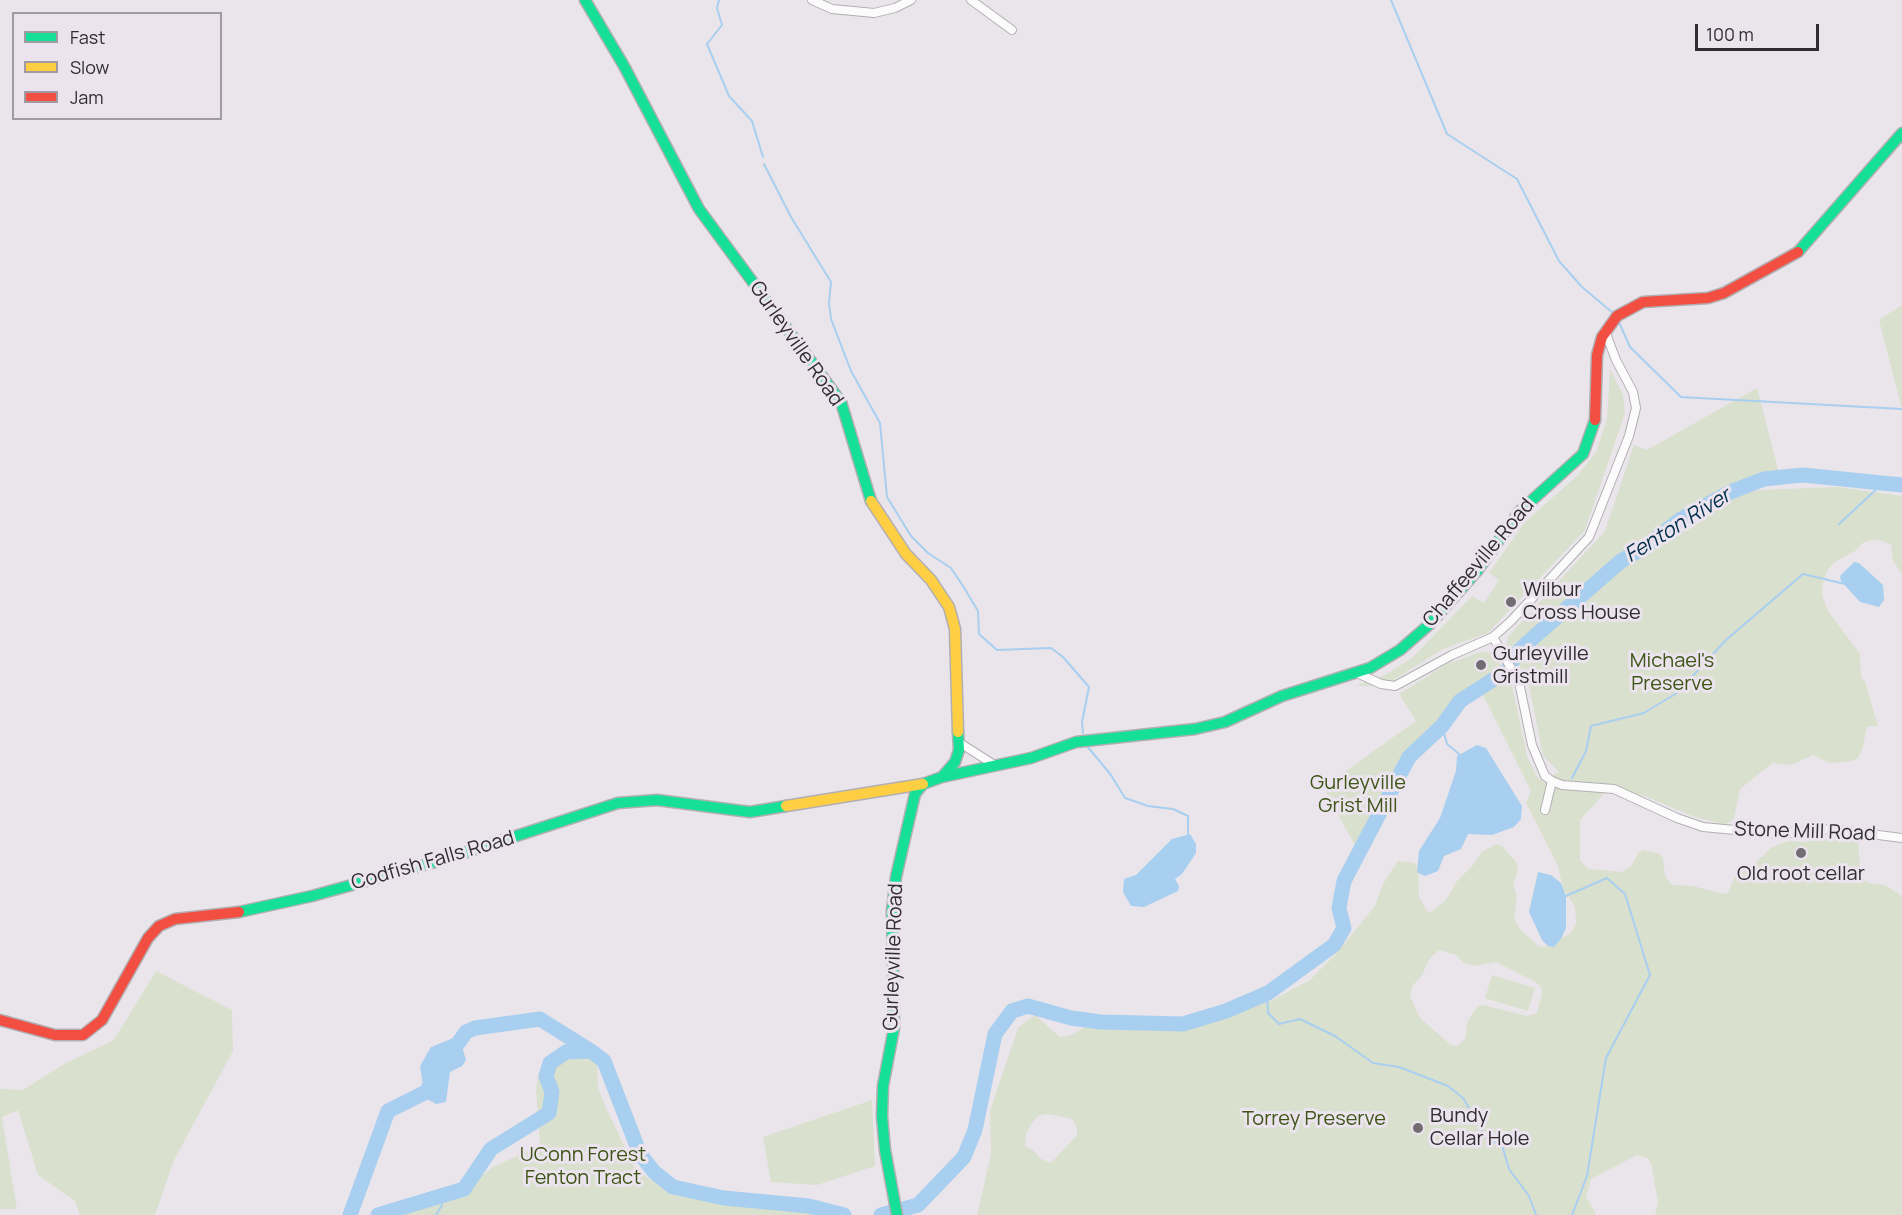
<!DOCTYPE html>
<style>
body{margin:0}
#map{position:relative;width:1902px;height:1215px;overflow:hidden;background:#eae5eb;font-family:Manrope,sans-serif}
canvas{display:block}
.legend{position:absolute;left:12px;top:12px;width:210px;height:108px;box-sizing:border-box;background:#ebe3ed;border:2px solid #a09aa2;margin:0;padding:8px 10px;list-style:none;font-size:18px;color:#302d31}
.legend li{display:flex;align-items:center;gap:12px;height:30px}
.legend b{width:30px;border:2px solid #a09aa2}
.scale{position:absolute;left:1695px;top:24px;width:124px;height:27px;box-sizing:border-box;border:3px solid #302d31;border-top:0;padding-left:8px;font-size:18px;line-height:21px;white-space:nowrap;color:#302d31;-webkit-text-stroke:4px #ebe3ed;paint-order:stroke}
</style>
<div id="map">
<canvas width="1902" height="1215"></canvas>
<ul class="legend">
<li><b style="height:8px;background:#16e098"></b>Fast</li>
<li><b style="height:8px;background:#ffcf43"></b>Slow</li>
<li><b style="height:8px;background:#f24e42"></b>Jam</li>
</ul>
<div class="scale">100 m</div>
</div>
<script>
const ctx = document.querySelector('canvas').getContext('2d');
ctx.lineJoin = 'round';
function fill(path, color) {
  ctx.fillStyle = color;
  ctx.fill(path, 'evenodd');
}
function shape(rows) {
  const path = new Path2D();
  for (const r of rows) {
    path.moveTo(r[0], r[1]);
    for (let i = 2; i < r.length; i += 2) path.lineTo(r[i], r[i + 1]);
  }
  return path;
}
function trace(path, color, width, dash) {
  ctx.strokeStyle = color;
  ctx.lineWidth = width;
  ctx.lineCap = dash ? 'butt' : 'round';
  ctx.setLineDash(dash || []);
  ctx.stroke(path);
}
function label(font, color, halo, rows, align = 'center') {
  ctx.font = font + ' Manrope,sans-serif';
  ctx.lineWidth = 6;
  ctx.setLineDash([]);
  ctx.textBaseline = 'middle';
  ctx.strokeStyle = halo;
  ctx.fillStyle = color;
  for (const [text, x, y, turn = 0] of rows) {
    ctx.save();
    ctx.translate(x, y);
    ctx.rotate((+turn || 0) * Math.PI / 180);
    ctx.textAlign = isNaN(turn) ? turn : align;
    if (halo) ctx.strokeText(text, 0, 0);
    ctx.fillText(text, 0, 0);
    ctx.restore();
  }
}
const green = shape([
 [1902,305,1902,409,1879,320],
 [1610,369,1623,395,1625,413,1585,530,1488,633,1443,649,1392,681,1374,686,1354,686,1385,675,1412,658,1472,596,1484,603,1499,580,1489,573,1525,522,1578,475,1596,452,1607,419],
 [1757,388,1780,477,1732,491,1682,522,1690,529,1737,494,1759,490,1838,487,1902,496,1902,574,1893,561,1891,544,1875,539,1864,542,1855,551,1835,562,1827,571,1823,583,1822,595,1828,611,1860,654,1861,678,1865,681,1878,726,1867,726,1863,747,1858,758,1852,761,1829,763,1813,755,1791,765,1773,763,1740,789,1734,818,1725,825,1692,816,1645,796,1608,789,1580,820,1580,861,1589,869,1622,872,1631,866,1639,852,1644,850,1660,854,1663,858,1665,876,1672,885,1693,886,1723,894,1728,893,1736,873,1755,863,1771,848,1788,841,1804,842,1842,836,1858,839,1860,868,1864,880,1869,883,1885,885,1902,896,1902,1215,1655,1215,1658,1202,1651,1163,1648,1158,1637,1155,1591,1179,1586,1196,1596,1215,977,1215,991,1155,990,1111,1018,1028,1035,1015,1060,1037,1071,1035,1090,1024,1178,1031,1271,1001,1310,980,1334,956,1375,906,1383,884,1398,861,1415,863,1418,868,1419,897,1428,912,1433,911,1446,900,1457,881,1473,865,1482,852,1496,844,1502,846,1517,863,1518,869,1513,885,1517,896,1514,919,1520,929,1538,946,1544,947,1571,933,1576,923,1575,907,1563,888,1558,866,1526,803,1531,791,1482,693,1446,712,1425,736,1381,808,1363,860,1323,787,1416,721,1399,694,1447,664,1483,651,1494,654,1511,680,1527,756,1536,775,1542,782,1559,772,1543,756,1528,680,1507,645,1507,638,1605,531,1634,445,1647,450],
 [1439,950,1456,955,1464,963,1474,966,1496,962,1537,983,1541,987,1542,992,1537,1013,1527,1016,1483,1005,1478,1006,1468,1020,1465,1039,1457,1046,1451,1045,1420,1018,1410,996,1413,985,1421,977,1430,958],
 [1046,1114,1069,1118,1074,1121,1077,1129,1077,1135,1051,1163,1041,1159,1033,1150,1025,1146,1026,1134,1032,1123,1038,1116],
 [156,971,232,1010,233,1051,174,1160,155,1215,80,1215,75,1201,38,1175,18,1110,2,1117,17,1209,0,1209,0,1089,23,1090,64,1064,114,1040],
 [1492,975,1535,988,1528,1011,1485,998],
 [568,1056,597,1058,598,1088,606,1108,634,1166,649,1179,678,1191,747,1199,821,1215,405,1215,484,1174,493,1167,540,1145,536,1089,538,1077],
 [872,1100,875,1166,817,1185,771,1182,763,1137]
]);
const water = shape([
 [1854,562,1859,563,1883,585,1884,600,1879,607,1860,602,1841,581,1840,576],
 [1477,745,1486,748,1522,806,1521,819,1514,827,1492,835,1468,834,1461,849,1444,856,1438,871,1425,876,1420,874,1417,872,1419,851,1440,818,1456,771,1457,756],
 [1190,834,1196,844,1196,853,1182,874,1175,879,1179,886,1178,891,1144,907,1131,906,1123,892,1124,879,1136,875,1172,839],
 [1538,872,1551,875,1561,883,1566,896,1566,928,1561,939,1554,947,1548,946,1542,940,1529,912],
 [461,1035,464,1036,462,1047,466,1060,462,1066,450,1072,446,1102,436,1104,425,1098,420,1066,431,1047]
]);
const stream = shape([
 [719,0,717,8,722,25,707,44,729,96,752,121,763,157],
 [1391,0,1447,134,1517,179,1559,261,1582,287,1613,313],
 [764,164,791,217,831,282,829,303,831,319,851,371,880,423,887,497,911,536,928,553,951,568,963,586,978,611,979,634,997,650,1051,648,1063,657,1089,687,1082,722,1083,733],
 [1618,320,1630,347,1681,397,1902,409],
 [1839,524,1881,485],
 [1442,726,1447,744,1459,754],
 [1087,746,1111,775,1125,798,1148,806,1173,809,1188,816,1188,834],
 [1572,778,1586,751,1591,726,1644,713,1677,693,1726,640,1803,574,1845,584],
 [1566,896,1607,878,1625,894,1650,975,1606,1058,1587,1176,1572,1215],
 [1299,971,1267,995,1268,1013,1279,1024,1300,1019,1335,1036,1373,1063,1399,1067,1448,1086,1463,1098,1487,1139,1502,1145,1509,1169,1529,1196,1536,1215],
 [436,1215,442,1205,442,1195]
]);
const river = shape([
 [452,1052,466,1032,475,1028,540,1019,591,1051],
 [350,1215,388,1111,426,1092,434,1079],
 [378,1215,464,1189,491,1149,549,1113,552,1092,546,1076,550,1063,566,1052,591,1051,604,1061,640,1154,654,1172,673,1187,724,1198,809,1206,844,1215],
 [881,1215,918,1205,964,1157,975,1130,995,1034,1012,1011,1028,1006,1071,1018,1101,1022,1183,1024,1226,1011,1268,993,1334,945,1344,928,1339,908,1344,881,1409,757,1442,726,1460,701,1508,670,1516,654,1526,644,1621,561,1648,545,1681,519,1728,493,1764,479,1803,475,1902,485]
]);
const street = shape([
 [812,0,832,9,874,13,895,8,911,0],
 [971,0,1012,30],
 [1493,637,1519,682,1532,745,1545,776,1552,781,1562,785,1614,789,1677,818,1703,827,1777,834,1831,829,1902,838],
 [1357,673,1381,684,1395,686,1452,655,1493,637,1511,621,1589,537,1629,436,1636,408,1633,392,1616,360,1605,331],
 [960,743,996,766],
 [1545,810,1552,781]
]);
const fast = shape([
 [585,0,624,66,699,209,841,402,871,501],
 [1798,252,1902,133],
 [942,777,1031,758,1076,742,1195,729,1225,722,1282,696,1370,668,1400,650,1431,623,1477,571,1519,512,1583,454,1595,420],
 [239,912,312,896,442,860,618,803,657,800,750,812,786,806],
 [897,1215,885,1150,882,1116,883,1086,894,1028,892,911,896,877,915,794,923,784,942,777,955,762,959,750,958,732]
]);
const slow = shape([
 [871,501,906,554,931,580,949,607,955,629,958,732],
 [786,806,923,784]
]);
const jam = shape([
 [1595,420,1597,355,1602,337,1617,316,1643,302,1708,298,1724,293,1798,252],
 [0,1020,55,1035,83,1035,102,1020,148,938,159,926,175,919,239,912]
]);
const markers = [
 [1511,602,6,"#716d72"],
 [1481,665,6,"#716d72"],
 [1801,853,6,"#716d72"],
 [1418,1128,6,"#716d72"]
];
const streetNames = [
 ["Gurleyville Road",796,344,55],
 ["Chaffeeville Road",1479,563,-50],
 ["Stone Mill Road",1805,832,2],
 ["Codfish Falls Road",433,861,-16],
 ["Gurleyville Road",894,957,-88]
];
const poiNames = [
 ["Wilbur",1523,590],
 ["Cross House",1523,613],
 ["Gurleyville",1493,654],
 ["Gristmill",1493,677],
 ["Old root cellar",1801,874,"center"],
 ["Bundy",1430,1116],
 ["Cellar Hole",1430,1139]
];
const parkNames = [
 ["Michael's",1672,661],
 ["Preserve",1672,684],
 ["Gurleyville",1358,783],
 ["Grist Mill",1358,806],
 ["Torrey Preserve",1314,1119],
 ["UConn Forest",583,1155],
 ["Fenton Tract",583,1178]
];
const waterNames = [
 ["Fenton River",1678,526,-32]
];
fill(green, '#dae0ce');
fill(water, '#a8cfef');
trace(stream, '#a8cfef', 2);
trace(river, '#a8cfef', 15);
trace(street, '#b2afb3', 10);
trace(fast, '#b2afb3', 13);
trace(slow, '#b2afb3', 13);
trace(jam, '#b2afb3', 13);
trace(street, '#fcfbfc', 8);
trace(fast, '#16e098', 10);
trace(slow, '#ffcf43', 10);
trace(jam, '#f24e42', 10);
for (const [x, y, r, color] of markers) {
  const dot = new Path2D();
  dot.arc(x, y, r, 0, 2 * Math.PI);
  ctx.fillStyle = color;
  ctx.fill(dot);
  trace(dot, '#ebe3ed', 2);
}
label('20px', '#302d31', '#ebe3ed', streetNames);
label('20px', '#302d31', '#ebe3ed', poiNames, 'left');
label('20px', '#3e5515', '#ebe3ed', parkNames);
label('italic 21px', '#002f4b', '#ebe3ed', waterNames);
</script>
